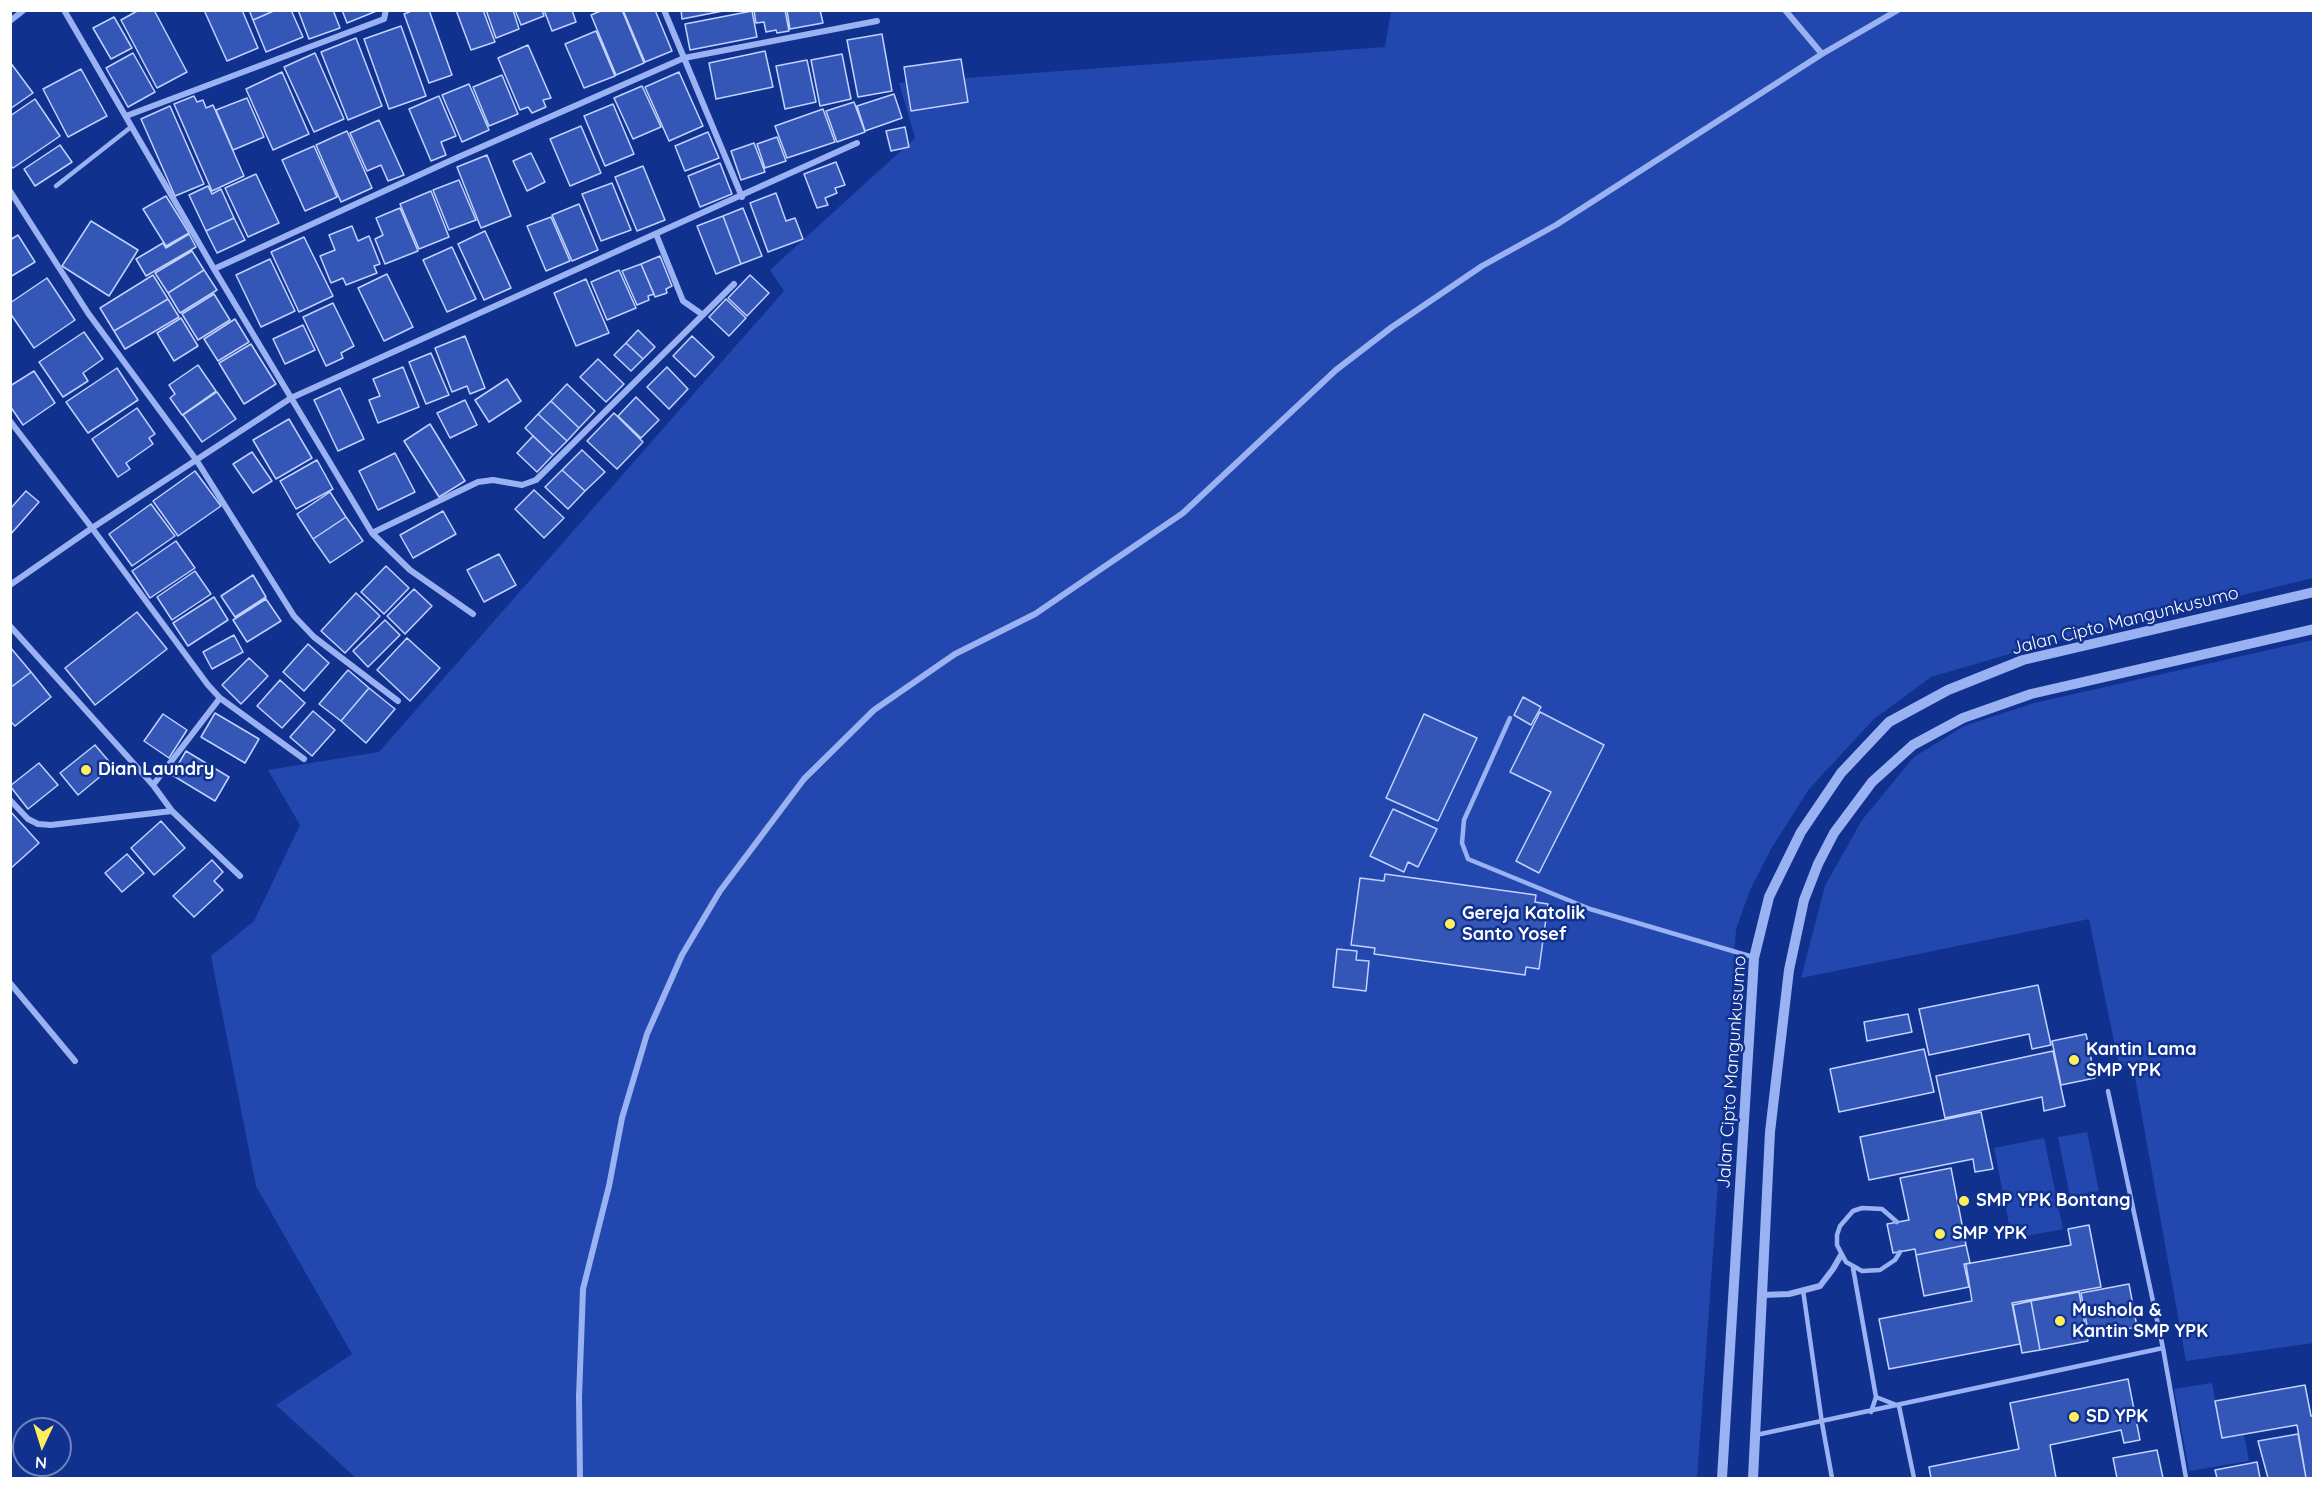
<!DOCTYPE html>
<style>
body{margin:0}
#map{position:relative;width:2324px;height:1489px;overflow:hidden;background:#11318f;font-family:Quicksand,sans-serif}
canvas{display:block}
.frame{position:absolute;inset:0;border:12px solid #fff;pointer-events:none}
.north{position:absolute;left:12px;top:1417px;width:60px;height:60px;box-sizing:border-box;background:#11318f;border:2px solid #7083bc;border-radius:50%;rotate:184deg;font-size:16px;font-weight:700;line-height:24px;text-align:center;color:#fff}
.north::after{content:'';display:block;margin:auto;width:21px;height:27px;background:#ffee5c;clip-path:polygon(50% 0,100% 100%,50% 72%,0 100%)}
</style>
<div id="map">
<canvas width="2324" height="1489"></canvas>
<div class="frame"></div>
<div class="north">N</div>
</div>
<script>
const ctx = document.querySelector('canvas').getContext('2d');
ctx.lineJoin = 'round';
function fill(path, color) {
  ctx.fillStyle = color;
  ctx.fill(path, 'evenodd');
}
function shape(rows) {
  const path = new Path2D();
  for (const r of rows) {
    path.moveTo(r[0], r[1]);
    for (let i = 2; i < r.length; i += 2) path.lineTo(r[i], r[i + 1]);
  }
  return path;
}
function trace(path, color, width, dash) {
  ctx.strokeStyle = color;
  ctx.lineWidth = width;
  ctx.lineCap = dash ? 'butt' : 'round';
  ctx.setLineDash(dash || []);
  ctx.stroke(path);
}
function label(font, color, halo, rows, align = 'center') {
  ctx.font = font + ' Quicksand,sans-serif';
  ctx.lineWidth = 5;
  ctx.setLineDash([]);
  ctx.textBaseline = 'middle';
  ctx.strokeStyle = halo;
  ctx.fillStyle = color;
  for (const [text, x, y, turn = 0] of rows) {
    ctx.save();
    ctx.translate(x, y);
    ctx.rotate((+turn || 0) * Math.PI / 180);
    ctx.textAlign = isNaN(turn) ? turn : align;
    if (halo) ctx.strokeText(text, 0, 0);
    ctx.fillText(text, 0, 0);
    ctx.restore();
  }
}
const green = shape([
 [1391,11,2313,11,2313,578,2064,638,1931,677,1874,719,1809,789,1771,849,1750,890,1736,929,1697,1478,356,1478,276,1405,352,1354,256,1186,211,956,254,921,300,825,268,770,379,752,784,291,770,270,915,138,899,83,1385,47],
 [2313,640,2313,1343,2186,1361,2133,1066,2119,1066,2089,919,1801,978,1825,886,1862,820,1914,757,1964,726,2034,703],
 [2087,1132,2099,1191,2070,1196,2058,1137],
 [2044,1138,2063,1229,2012,1239,1994,1148],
 [2212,1383,2222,1438,2244,1434,2249,1461,2189,1471,2174,1389]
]);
const building = shape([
 [139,10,154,10,187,72,157,88,121,20,139,10],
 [204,10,242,10,258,48,227,61,204,10],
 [249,10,276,10,253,20,249,10],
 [276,10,291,10,303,37,266,52,253,20,276,10],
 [298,10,333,10,340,28,309,39,298,10],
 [342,10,379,10,347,23,342,10],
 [414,10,429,10,452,75,429,83,404,14,414,10],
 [456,10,483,10,495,42,471,50,456,10],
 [486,10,513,10,519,29,496,38,486,10],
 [515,10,542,10,544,16,521,25,515,10],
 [544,10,572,10,576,22,552,31,544,10],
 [603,10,622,10,644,63,616,75,591,15,603,10],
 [623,10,655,10,672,51,645,62,623,10],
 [681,10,728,10,682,19,681,10],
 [754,10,785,10,789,31,777,33,776,30,766,32,764,22,756,23,754,10],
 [787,10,820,10,823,23,790,29,787,10],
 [752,11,757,37,690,50,685,24,752,11],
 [114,17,132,48,111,59,93,28,114,17],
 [401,26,426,96,389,109,364,39,401,26],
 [596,31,615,76,584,88,565,44,596,31],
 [882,34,892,91,858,97,847,40,882,34],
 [356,38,382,106,348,120,321,52,356,38],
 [528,45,551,98,543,100,546,107,532,113,528,107,520,110,498,58,528,45],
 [765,51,773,87,716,99,709,63,765,51],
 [133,53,155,92,128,107,106,68,133,53],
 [315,53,344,119,314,132,284,67,315,53],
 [842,54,851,99,820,106,811,60,842,54],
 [961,59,968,102,911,111,904,67,961,59],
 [807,60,816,102,785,109,776,66,807,60],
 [10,62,33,93,10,109,10,62],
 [81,69,107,116,68,137,43,89,81,69],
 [282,72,309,134,273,150,246,89,282,72],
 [679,72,703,126,669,141,645,87,679,72],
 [502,75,518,114,489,126,473,87,502,75],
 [469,84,489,130,462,142,442,95,469,84],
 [642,86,661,127,633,139,614,98,642,86],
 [894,94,902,118,865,131,857,106,894,94],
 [194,96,197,102,203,100,206,108,213,105,244,176,212,191,174,104,194,96],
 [439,96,456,136,441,142,446,155,431,161,409,109,439,96],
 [247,98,264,137,233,150,216,110,247,98],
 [35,99,60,136,13,168,10,165,10,116,35,99],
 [854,102,865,132,837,142,826,111,854,102],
 [613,104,634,154,605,166,584,116,613,104],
 [170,106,204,184,175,196,141,119,170,106],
 [823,109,835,142,787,158,775,126,823,109],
 [379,120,404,175,388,181,381,165,367,171,350,133,379,120],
 [581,126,601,173,570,186,550,139,581,126],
 [905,127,909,147,891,151,886,131,905,127],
 [347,131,372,188,341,202,316,145,347,131],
 [708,132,719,158,685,171,675,146,708,132],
 [777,137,786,161,765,168,757,144,777,137],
 [754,143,765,172,741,180,731,151,754,143],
 [60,145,72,162,35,186,24,169,60,145],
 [314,146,337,197,305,211,282,160,314,146],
 [531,153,545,182,527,191,513,161,531,153],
 [487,155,511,216,481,228,457,167,487,155],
 [836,162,845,185,835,188,837,193,825,198,828,205,817,208,804,174,836,162],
 [720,163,732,194,700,207,688,176,720,163],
 [643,166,665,220,637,231,615,177,643,166],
 [256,174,279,223,248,237,225,188,256,174],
 [459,180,476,220,449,230,433,190,459,180],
 [612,183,631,230,601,241,582,194,612,183],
 [208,186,212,194,221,189,234,218,206,231,189,195,208,186],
 [431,191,449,237,419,249,400,204,431,191],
 [776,193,786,221,795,218,803,239,768,252,750,203,776,193],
 [166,196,189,233,166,246,143,209,166,196],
 [579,204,598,250,572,261,552,215,579,204],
 [400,208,418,251,385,264,375,239,383,235,376,218,400,208],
 [743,208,762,256,741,264,723,216,743,208],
 [723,216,741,264,716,274,697,226,723,216],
 [551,217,570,261,546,271,527,226,551,217],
 [234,218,245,240,217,253,206,231,234,218],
 [91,221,138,250,109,296,62,266,91,221],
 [352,226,358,241,369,236,380,264,374,266,377,273,346,285,343,278,331,283,320,256,335,250,329,235,352,226],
 [485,231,511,288,484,300,458,244,485,231],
 [189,234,196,247,146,276,136,259,163,243,166,248,189,234],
 [18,235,35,262,10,277,10,240,18,235],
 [304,237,333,296,299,312,271,252,304,237],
 [452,247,476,299,447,312,423,260,452,247],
 [192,251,204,270,168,293,155,273,192,251],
 [660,256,672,286,666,289,667,293,655,297,641,264,660,256],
 [270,259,295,311,261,327,236,275,270,259],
 [641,264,654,294,648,296,649,300,637,305,622,271,641,264],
 [204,270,217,290,180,313,168,293,204,270],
 [619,270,636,308,607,320,591,282,619,270],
 [387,274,413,327,384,341,358,288,387,274],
 [153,275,168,299,114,331,100,308,153,275],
 [750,275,769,293,747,316,728,298,750,275],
 [47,278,75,320,34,348,10,313,10,303,47,278],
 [586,279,609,333,576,346,554,293,586,279],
 [214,294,230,320,198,340,182,314,214,294],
 [168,299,179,317,125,349,114,331,168,299],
 [726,299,746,318,729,336,709,317,726,299],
 [333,303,354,346,341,353,343,358,326,366,303,317,333,303],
 [181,318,198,346,174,361,157,333,181,318],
 [235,319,249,342,218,361,204,339,235,319],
 [303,325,315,350,285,364,273,339,303,325],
 [638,330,655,347,643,359,626,343,638,330],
 [84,332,103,359,83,373,88,381,63,397,39,362,84,332],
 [465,336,485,388,470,394,467,386,452,392,435,348,465,336],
 [692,336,714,357,695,377,673,356,692,336],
 [626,343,643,359,631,371,614,355,626,343],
 [251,344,276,384,244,404,219,363,251,344],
 [431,353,449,395,426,404,409,362,431,353],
 [598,359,624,384,606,402,580,377,598,359],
 [198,365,216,391,182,415,170,398,175,394,169,385,198,365],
 [403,367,419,407,378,423,369,400,380,396,373,379,403,367],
 [667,367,688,389,669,409,647,387,667,367],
 [117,368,138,400,88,433,66,402,117,368],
 [34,371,55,403,23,425,10,406,10,386,34,371],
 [507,379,521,401,489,422,475,400,507,379],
 [567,384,595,411,579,428,551,401,567,384],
 [340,388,364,439,338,451,314,400,340,388],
 [217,392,236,419,202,442,183,415,217,392],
 [636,397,659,420,641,438,618,416,636,397],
 [465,400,477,425,450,438,437,413,465,400],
 [551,401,579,428,567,441,538,414,551,401],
 [137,408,155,434,149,438,153,444,126,463,130,469,118,477,92,439,137,408],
 [614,413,643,442,617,469,587,441,614,413],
 [538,414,567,441,553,455,525,428,538,414],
 [289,419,312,458,276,479,253,440,289,419],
 [430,424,465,481,439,497,404,441,430,424],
 [533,436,553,455,537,472,517,453,533,436],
 [582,450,605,472,585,491,562,470,582,450],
 [252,452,272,481,253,493,233,464,252,452],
 [395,453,415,492,378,510,359,471,395,453],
 [317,460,333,489,296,509,280,481,317,460],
 [562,470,585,491,568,509,545,487,562,470],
 [195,471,221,506,178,536,153,501,195,471],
 [534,490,564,518,544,538,515,509,534,490],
 [26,491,39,502,10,535,10,509,26,491],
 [330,492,346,517,313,539,297,514,330,492],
 [151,504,175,536,132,566,109,534,151,504],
 [443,511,456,534,413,558,400,535,443,511],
 [346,517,363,541,330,563,313,539,346,517],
 [176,541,195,568,150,598,132,571,176,541],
 [499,554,516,585,484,602,467,570,499,554],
 [386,566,409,588,384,614,361,592,386,566],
 [195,571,211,594,172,620,157,597,195,571],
 [253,575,266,597,235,617,221,596,253,575],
 [414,589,432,606,405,634,387,616,414,589],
 [356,593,380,616,345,653,321,631,356,593],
 [214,597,228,620,188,646,173,623,214,597],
 [266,599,281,621,247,642,233,620,266,599],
 [137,612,167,649,95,705,65,668,137,612],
 [385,620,400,635,368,667,353,651,385,620],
 [234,635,243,652,212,669,203,652,234,635],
 [407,638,440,668,410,701,377,670,407,638],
 [308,644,329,663,304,691,283,672,308,644],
 [10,647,31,672,10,688,10,647],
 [249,658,268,676,241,704,222,685,249,658],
 [348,670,369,688,341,721,319,704,348,670],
 [31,672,51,697,15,726,10,721,10,688,31,672],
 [280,680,305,703,282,728,257,706,280,680],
 [369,688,395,709,366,743,341,721,369,688],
 [1523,697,1541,707,1531,725,1514,715,1523,697],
 [313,711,335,730,312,756,290,737,313,711],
 [1540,712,1604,745,1539,873,1516,861,1551,792,1510,772,1540,712],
 [215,713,259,739,245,763,201,737,215,713],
 [163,714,187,730,169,758,144,741,163,714],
 [1424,714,1477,738,1438,821,1386,798,1424,714],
 [95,745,113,766,78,795,60,773,95,745],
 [186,751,229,777,215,801,172,775,186,751],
 [39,763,58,785,28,809,10,786,39,763],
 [1393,809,1437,829,1418,867,1408,862,1404,872,1370,856,1393,809],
 [10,811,39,843,10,869,10,811],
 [161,821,185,848,154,875,131,848,161,821],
 [127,854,144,873,122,892,105,873,127,854],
 [212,860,223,872,214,881,223,890,194,917,173,896,212,860],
 [1385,874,1536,895,1535,902,1548,904,1539,969,1526,967,1525,975,1374,954,1375,948,1351,945,1360,878,1384,881,1385,874],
 [1337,949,1357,951,1356,960,1369,961,1366,991,1333,987,1337,949],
 [2038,985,2051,1045,2032,1049,2029,1034,1929,1055,1919,1009,2038,985],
 [1908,1014,1912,1032,1867,1041,1864,1022,1908,1014],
 [2086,1034,2095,1078,2061,1085,2052,1041,2086,1034],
 [1924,1049,1934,1092,1839,1112,1830,1069,1924,1049],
 [2053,1051,2065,1106,2044,1111,2042,1097,1945,1118,1936,1076,2053,1051],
 [1981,1112,1993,1169,1975,1172,1973,1159,1869,1180,1860,1137,1981,1112],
 [1951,1168,1966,1245,1916,1255,1915,1249,1893,1253,1887,1224,1909,1220,1900,1178,1951,1168],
 [2089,1225,2101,1287,2012,1303,2020,1344,1889,1369,1879,1319,1972,1301,1966,1264,2071,1245,2068,1229,2089,1225],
 [1966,1245,1970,1263,1964,1264,1969,1287,1924,1296,1916,1255,1966,1245],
 [2129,1284,2137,1327,2089,1336,2081,1293,2129,1284],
 [2079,1292,2088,1341,2040,1350,2031,1301,2079,1292],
 [2031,1301,2040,1350,2022,1353,2013,1305,2031,1301],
 [2128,1379,2140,1440,2124,1443,2121,1430,2050,1445,2056,1478,1931,1478,1929,1467,2019,1449,2010,1403,2128,1379],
 [2305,1385,2311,1416,2314,1416,2314,1478,2302,1478,2306,1478,2297,1425,2222,1438,2215,1401,2305,1385],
 [2298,1434,2306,1478,2268,1478,2258,1441,2298,1434],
 [2157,1450,2163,1478,2117,1478,2113,1458,2157,1450],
 [2257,1462,2260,1478,2217,1478,2215,1470,2257,1462]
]);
const service = shape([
 [56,186,131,127],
 [1510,718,1464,820,1462,843,1468,859,1590,909,1753,957],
 [2108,1091,2163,1348,2186,1478],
 [1897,1222,1882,1209,1862,1208,1853,1211,1840,1226,1837,1235,1837,1245,1846,1262,1862,1271,1880,1270,1895,1260,1900,1252],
 [1853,1268,1876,1397,1899,1406,1914,1478],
 [1803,1290,1822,1423,1832,1478],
 [1871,1412,1876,1397],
 [1756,1435,2163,1348]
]);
const minor = shape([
 [64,10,214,269,372,533,410,570,473,614],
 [664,10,742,197],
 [1785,10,1822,54],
 [10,21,24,10],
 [126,116,384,19,386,10],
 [10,191,88,313,197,461,294,616,314,637,398,701],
 [656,234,683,301,703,315],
 [214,269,454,159,684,58,877,21],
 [10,421,92,528,208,685,220,698,304,759],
 [372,533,478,482,493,480,522,485,536,480,734,284],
 [10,585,92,528,291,398,857,143],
 [10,626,153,785,172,811,240,876],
 [153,785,220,698],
 [10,800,28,819,38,824,51,825,172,811],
 [10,983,75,1061],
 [1763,1295,1789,1294,1820,1286,1833,1269,1841,1255],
 [580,1478,579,1397,583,1289,609,1186,622,1118,647,1034,682,955,720,891,804,779,874,710,955,654,1035,614,1183,513,1336,370,1392,327,1482,266,1556,225,1822,54,1898,10]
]);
const tertiary = shape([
 [1722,1478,1754,958,1769,897,1801,832,1841,773,1889,722,1948,690,2023,660,2314,592],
 [1753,1478,1770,1132,1789,970,1804,900,1818,864,1834,833,1872,782,1913,745,1963,718,2031,694,2314,629]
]);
const markers = [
 [86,770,6,"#ffee5c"],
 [1450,924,6,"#ffee5c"],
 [2074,1060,6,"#ffee5c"],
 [1964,1201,6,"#ffee5c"],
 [1940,1234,6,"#ffee5c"],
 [2060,1321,6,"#ffee5c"],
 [2074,1417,6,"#ffee5c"]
];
const streetNames = [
 ["Jalan Cipto Mangunkusumo",2125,621,-14],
 ["Jalan Cipto Mangunkusumo",1732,1072,-86]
];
const poiNames = [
 ["Dian Laundry",98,770],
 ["Gereja Katolik",1462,914],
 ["Santo Yosef",1462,935],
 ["Kantin Lama",2086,1050],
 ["SMP YPK",2086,1071],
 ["SMP YPK Bontang",1976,1201],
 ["SMP YPK",1952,1234],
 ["Mushola &",2072,1311],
 ["Kantin SMP YPK",2072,1332],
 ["SD YPK",2086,1417]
];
fill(green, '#2248af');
fill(building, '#3457b7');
trace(building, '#c2d2fd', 1.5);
trace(service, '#9bb2f2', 4.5);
trace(minor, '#9bb2f2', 6);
trace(tertiary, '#9bb2f2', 10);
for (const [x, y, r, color] of markers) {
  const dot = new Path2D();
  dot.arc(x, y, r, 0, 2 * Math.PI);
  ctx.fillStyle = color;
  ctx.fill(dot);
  trace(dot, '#11318f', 2);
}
label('18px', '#fff', '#11318f', streetNames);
label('bold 18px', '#fff', '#11318f', poiNames, 'left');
</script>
